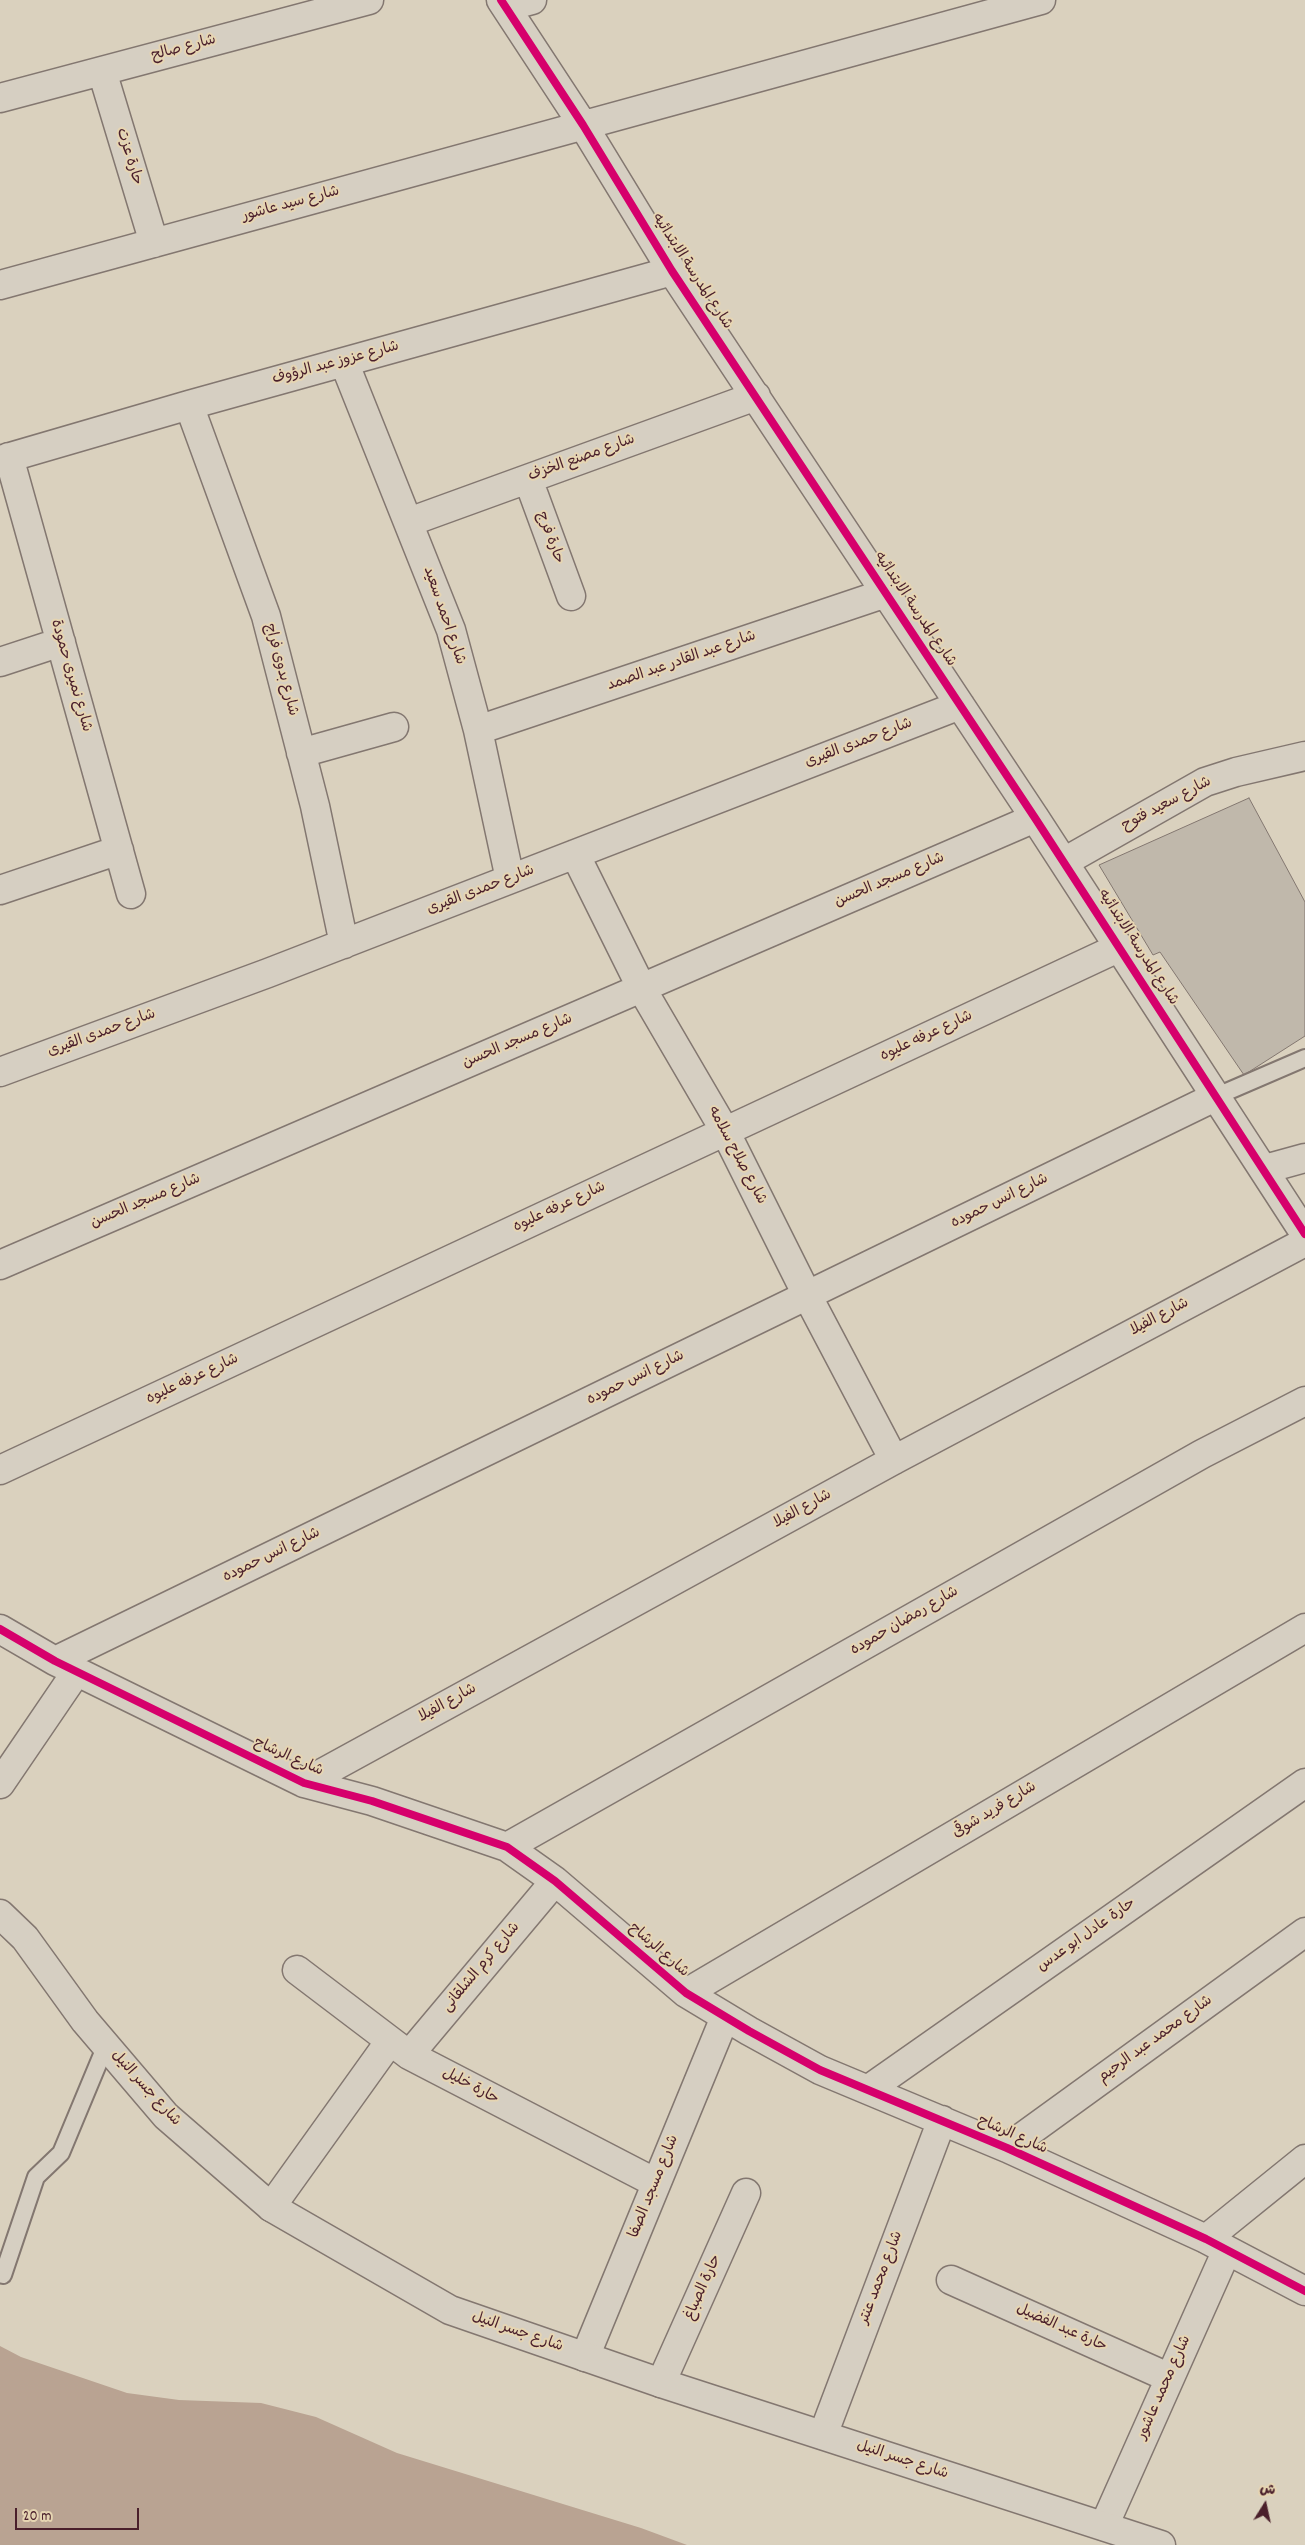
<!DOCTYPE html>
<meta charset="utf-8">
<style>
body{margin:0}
#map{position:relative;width:1305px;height:2545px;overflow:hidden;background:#dad1be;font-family:Dekko,"Playpen Sans Arabic",sans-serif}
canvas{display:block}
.north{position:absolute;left:1240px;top:2480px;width:50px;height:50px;-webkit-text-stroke:4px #e6d5b2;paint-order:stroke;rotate:10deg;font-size:14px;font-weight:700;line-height:20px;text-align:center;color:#4a1f2b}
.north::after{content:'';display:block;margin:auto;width:18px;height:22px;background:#4a1f2b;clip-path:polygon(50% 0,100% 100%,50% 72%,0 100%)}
.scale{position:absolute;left:15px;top:2508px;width:124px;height:22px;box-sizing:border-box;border:2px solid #4a1f2b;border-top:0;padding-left:6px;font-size:15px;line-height:18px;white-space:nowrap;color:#4a1f2b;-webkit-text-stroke:4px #e6d5b2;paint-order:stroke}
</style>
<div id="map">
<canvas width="1305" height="2545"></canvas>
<div class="north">ش</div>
<div class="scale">20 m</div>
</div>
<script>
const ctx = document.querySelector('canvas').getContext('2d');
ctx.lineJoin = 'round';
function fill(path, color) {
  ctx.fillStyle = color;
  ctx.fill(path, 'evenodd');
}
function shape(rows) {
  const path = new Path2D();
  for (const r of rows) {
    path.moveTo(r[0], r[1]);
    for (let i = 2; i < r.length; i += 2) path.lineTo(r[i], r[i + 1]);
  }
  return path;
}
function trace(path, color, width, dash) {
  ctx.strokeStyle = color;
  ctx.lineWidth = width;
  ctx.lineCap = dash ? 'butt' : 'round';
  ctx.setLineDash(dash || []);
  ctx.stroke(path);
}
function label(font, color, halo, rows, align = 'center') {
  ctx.font = font + ' Dekko,"Playpen Sans Arabic",sans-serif';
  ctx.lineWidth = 4;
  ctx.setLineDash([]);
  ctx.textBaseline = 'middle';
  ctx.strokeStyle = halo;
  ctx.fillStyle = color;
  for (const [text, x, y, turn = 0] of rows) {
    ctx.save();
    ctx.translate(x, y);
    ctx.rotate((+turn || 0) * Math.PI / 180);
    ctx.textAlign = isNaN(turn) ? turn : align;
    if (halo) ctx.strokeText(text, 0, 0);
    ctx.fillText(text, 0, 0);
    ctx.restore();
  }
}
const water = shape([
 [0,2346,21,2357,127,2393,179,2400,261,2403,316,2417,397,2453,641,2528,687,2545,0,2545]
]);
const building = shape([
 [1249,798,1305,902,1305,1036,1244,1075,1160,952,1153,955,1099,865,1249,798]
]);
const service = shape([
 [1217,1096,1305,1058],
 [3,2275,36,2177,61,2153,106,2045]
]);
const minor = shape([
 [501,0,583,125,672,271,1035,818,1305,1234],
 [506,7,532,0],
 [102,71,154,243],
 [0,98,369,0],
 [0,285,1041,0],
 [344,362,451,630,478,730,510,879],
 [189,405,266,616,315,806,344,944],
 [9,457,131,894],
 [0,460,189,405,672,271],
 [528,479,571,596],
 [409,522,756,396],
 [0,662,61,642],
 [478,730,886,593],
 [301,753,394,727],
 [575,854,642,989,725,1131,807,1295,894,1460],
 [1064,862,1205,782,1236,772,1305,756],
 [0,890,119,850],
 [0,1072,268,973,960,705],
 [1265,1169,1305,1158],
 [0,1265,1035,818],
 [0,1470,1120,947],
 [0,1629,55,1661,304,1783,372,1801,507,1847,555,1881,686,1993,749,2031,820,2070,1007,2148,1206,2239,1305,2291],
 [55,1661,1217,1096],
 [304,1783,894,1460,1305,1242],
 [0,1784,77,1671],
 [507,1847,1202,1454,1305,1401],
 [297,1970,409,2055,656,2183],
 [686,1993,1305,1628],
 [409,2055,555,1881],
 [869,2089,1305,1783],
 [1007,2148,1305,1932],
 [271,2207,390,2041],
 [1206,2239,1305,2159],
 [951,2280,1170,2378],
 [585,2357,725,2017],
 [661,2383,746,2193],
 [823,2435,942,2120],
 [1104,2526,1227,2250]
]);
const tertiary = shape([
 [0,1914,25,1938,85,2021,166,2116,271,2207,450,2310,661,2383,1161,2545]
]);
const cycleway = shape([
 [501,0,583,125,672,271,1035,818,1305,1234],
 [0,1629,55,1661,304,1783,372,1801,507,1847,555,1881,686,1993,749,2031,820,2070,1007,2148,1206,2239,1305,2291]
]);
const streetNames = [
 ["شارع صالح",184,49,-15],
 ["حارة عزت",128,157,73],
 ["شارع سيد عاشور",291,205,-15],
 ["شارع المدرسة الابتدائيه",691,272,57],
 ["شارع عزوز عبد الرؤوف",336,364,-15],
 ["شارع مصنع الخزف",582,459,-20],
 ["حارة فرج",549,538,70],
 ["شارع المدرسة الابتدائيه",914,610,56],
 ["شارع احمد سعيد",443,616,71],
 ["شارع عبد القادر عبد الصمد",682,662,-19],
 ["شارع بدوى فراج",280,670,75],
 ["شارع نميرى حمودة",70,676,74],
 ["شارع حمدى القيرى",859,744,-21],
 ["شارع سعيد فتوح",1167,805,-28],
 ["شارع مسجد الحسن",890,881,-23],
 ["شارع حمدى القيرى",481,891,-21],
 ["شارع المدرسة الابتدائيه",1137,948,57],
 ["شارع حمدى القيرى",102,1034,-20],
 ["شارع عرفه عليوه",927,1037,-25],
 ["شارع مسجد الحسن",518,1042,-23],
 ["شارع صلاح سلامه",736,1156,62],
 ["شارع مسجد الحسن",146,1202,-23],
 ["شارع انس حموده",1000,1202,-26],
 ["شارع عرفه عليوه",560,1208,-25],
 ["شارع الفيلا",1160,1318,-28],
 ["شارع انس حموده",636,1379,-26],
 ["شارع عرفه عليوه",193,1380,-25],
 ["شارع الفيلا",803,1510,-29],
 ["شارع انس حموده",272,1556,-26],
 ["شارع رمضان حموده",905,1622,-30],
 ["شارع الفيلا",448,1704,-29],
 ["شارع الرشاح",288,1758,24],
 ["شارع فريد شوقى",995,1811,-31],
 ["حارة عادل ابو عدس",1087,1936,-35],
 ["شارع الرشاح",658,1951,41],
 ["شارع كرم الشلقانى",482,1968,-50],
 ["شارع محمد عبد الرحيم",1156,2040,-36],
 ["حارة خليل",470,2087,28],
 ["شارع جسر النيل",145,2089,48],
 ["شارع الرشاح",1012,2136,24],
 ["شارع مسجد الصفا",655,2187,-68],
 ["شارع محمد عنتر",882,2278,-69],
 ["حارة الصباغ",704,2288,-66],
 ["حارة عبد الفضيل",1061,2329,24],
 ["شارع جسر النيل",517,2333,19],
 ["شارع محمد عاشور",1165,2388,-66],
 ["شارع جسر النيل",902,2461,18]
];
fill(water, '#b9a392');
fill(building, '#c0b8ab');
trace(building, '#837770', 1);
trace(service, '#837770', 20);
trace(minor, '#837770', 31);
trace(tertiary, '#837770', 31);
trace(service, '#d6cfc2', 16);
trace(minor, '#d6cfc2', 28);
trace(tertiary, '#d6cfc2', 28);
trace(cycleway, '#d6006c', 8);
label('15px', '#4a1f2b', '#e6d5b2', streetNames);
</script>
